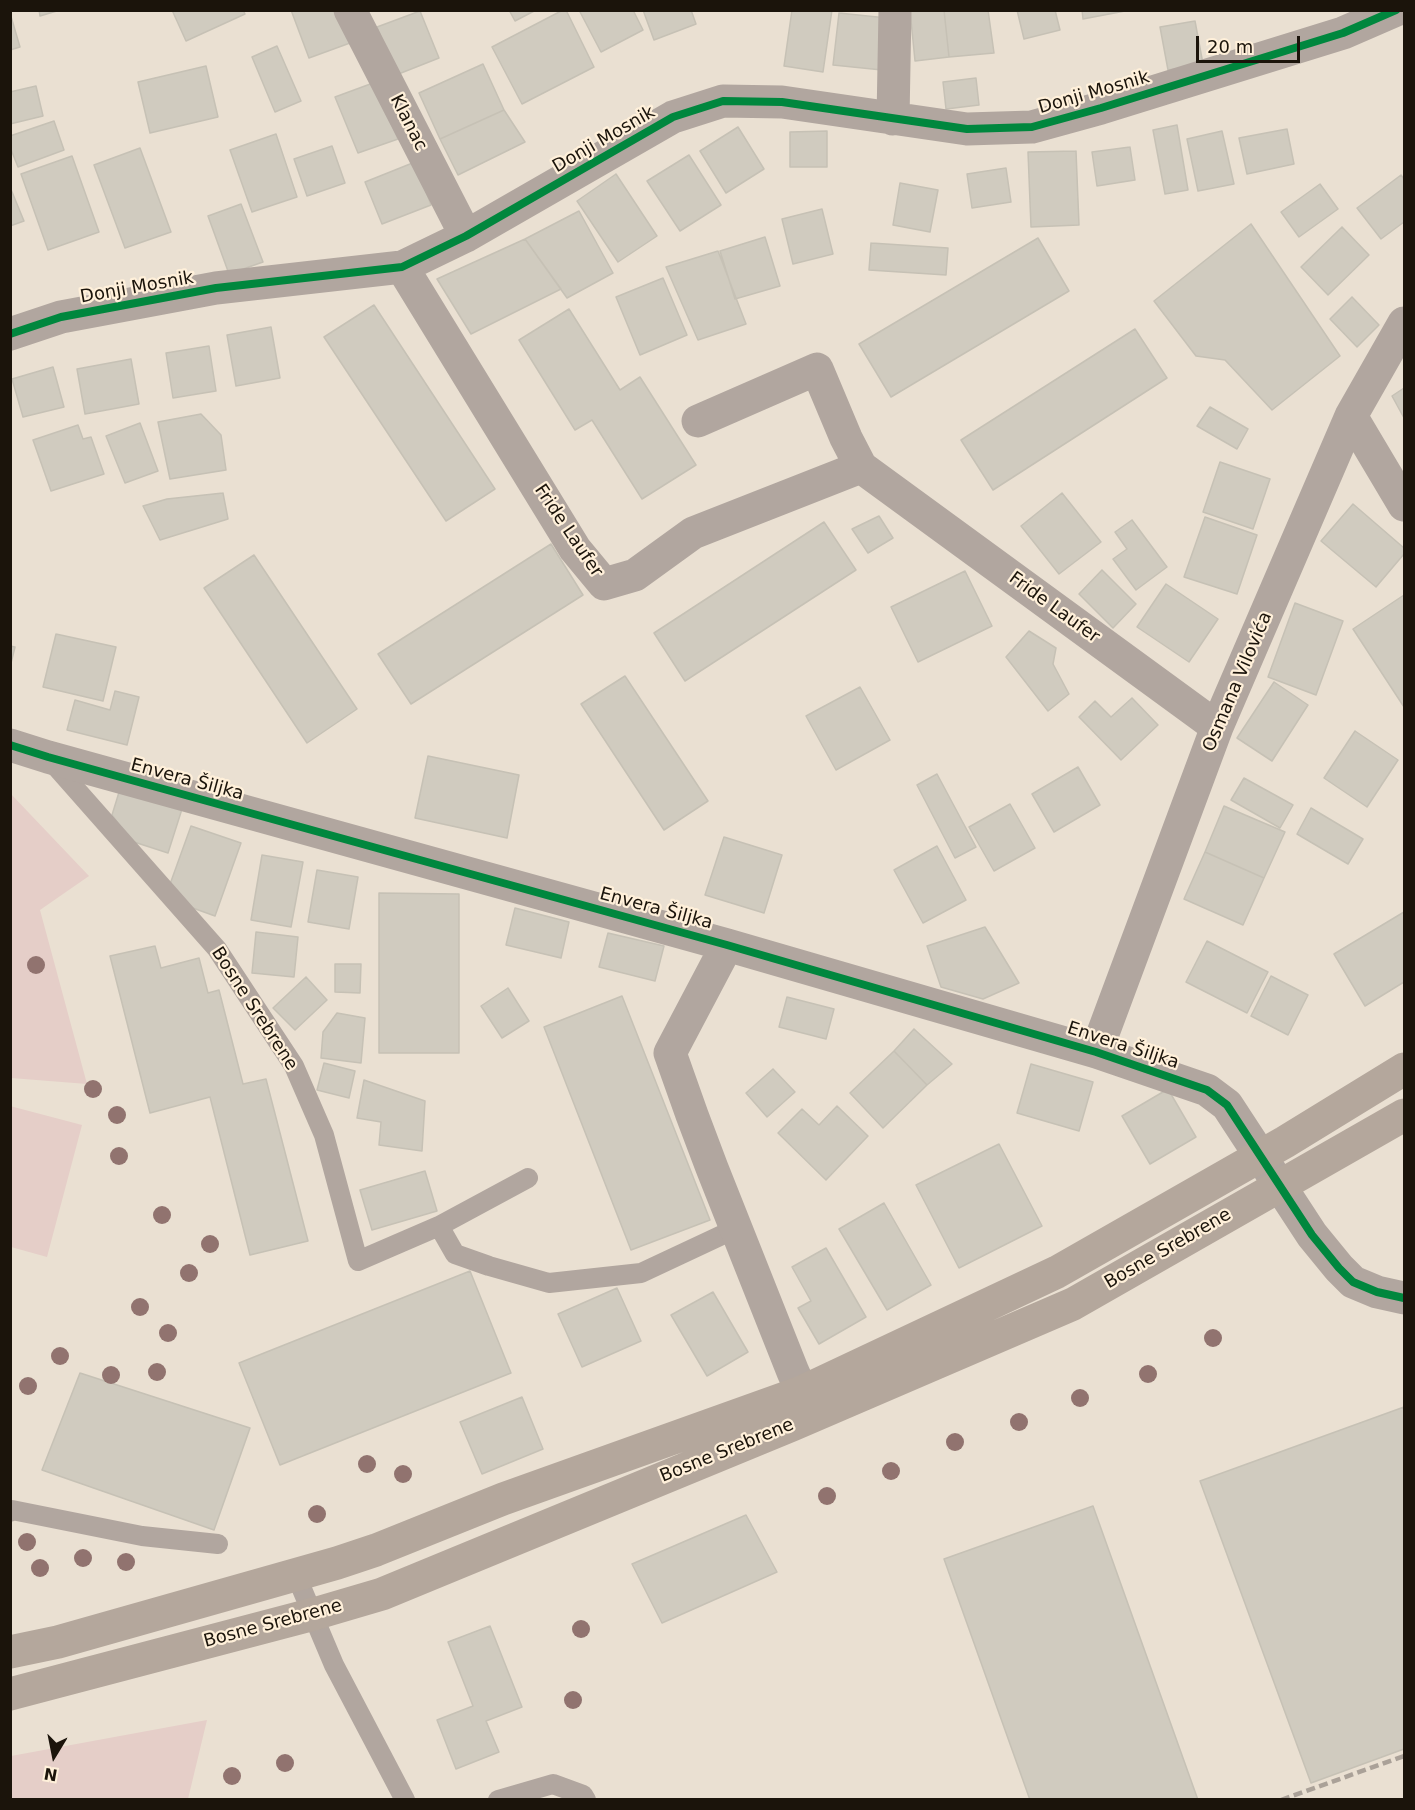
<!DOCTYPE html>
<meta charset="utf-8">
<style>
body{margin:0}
#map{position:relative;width:1415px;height:1810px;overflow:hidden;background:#eae0d2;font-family:"DejaVu Sans",sans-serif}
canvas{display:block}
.frame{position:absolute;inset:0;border:12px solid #1b140b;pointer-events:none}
.north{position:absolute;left:24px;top:1726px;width:60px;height:60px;-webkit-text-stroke:4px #fff0da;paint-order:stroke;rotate:190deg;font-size:16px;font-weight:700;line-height:24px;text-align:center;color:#1b140b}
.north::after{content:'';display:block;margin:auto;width:21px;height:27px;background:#1b140b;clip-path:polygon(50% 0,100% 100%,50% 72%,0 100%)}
.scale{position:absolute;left:1196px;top:36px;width:104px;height:27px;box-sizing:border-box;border:3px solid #1b140b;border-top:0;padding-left:8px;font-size:18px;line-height:21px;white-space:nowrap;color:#1b140b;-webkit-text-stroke:4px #fff0da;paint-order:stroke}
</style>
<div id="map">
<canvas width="1415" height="1810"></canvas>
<div class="frame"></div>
<div class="north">N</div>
<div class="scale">20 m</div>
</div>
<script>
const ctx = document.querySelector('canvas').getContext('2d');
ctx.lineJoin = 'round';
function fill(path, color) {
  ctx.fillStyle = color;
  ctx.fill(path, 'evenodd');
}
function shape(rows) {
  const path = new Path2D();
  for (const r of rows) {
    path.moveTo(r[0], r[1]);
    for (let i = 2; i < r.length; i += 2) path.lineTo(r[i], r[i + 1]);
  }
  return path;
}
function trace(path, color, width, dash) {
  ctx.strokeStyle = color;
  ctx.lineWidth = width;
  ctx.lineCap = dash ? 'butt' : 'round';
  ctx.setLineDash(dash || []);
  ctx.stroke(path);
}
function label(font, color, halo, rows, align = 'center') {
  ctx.font = font + ' "DejaVu Sans",sans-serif';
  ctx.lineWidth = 4.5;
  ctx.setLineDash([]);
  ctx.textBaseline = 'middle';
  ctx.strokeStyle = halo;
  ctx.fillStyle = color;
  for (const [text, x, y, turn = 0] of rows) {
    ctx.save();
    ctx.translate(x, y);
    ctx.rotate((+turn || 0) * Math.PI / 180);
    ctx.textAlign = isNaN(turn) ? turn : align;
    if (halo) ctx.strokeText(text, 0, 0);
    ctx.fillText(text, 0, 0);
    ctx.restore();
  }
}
const green = shape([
 [10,793,89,876,40,910,87,1084,11,1078],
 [10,1106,82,1125,47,1257,11,1247],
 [207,1720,188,1799,11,1799,11,1756]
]);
const building = shape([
 [39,10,60,10,40,16,39,10],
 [172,10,243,10,245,14,186,41,172,10],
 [291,10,338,10,350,43,309,58,291,10],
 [509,10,536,10,515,21,509,10],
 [563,10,566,10,594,67,522,104,492,47,563,10],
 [579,10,633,10,643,30,601,52,579,10],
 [643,10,691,10,696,24,654,40,643,10],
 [792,10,832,10,823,72,784,66,792,10],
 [910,10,944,10,949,57,915,61,910,10],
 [944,10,988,10,994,53,949,57,944,10],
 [1017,10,1055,10,1060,30,1024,39,1017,10],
 [1082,10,1125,10,1125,11,1083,19,1082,10],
 [420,11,439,58,396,75,377,27,420,11],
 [10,13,20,47,10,50,10,13],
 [839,13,887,18,882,70,833,65,839,13],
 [1195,21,1203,64,1168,70,1160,27,1195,21],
 [277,46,301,101,275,112,252,57,277,46],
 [483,64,504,110,440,139,419,93,483,64],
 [206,66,218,117,150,133,138,82,206,66],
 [976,78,979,105,946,109,943,82,976,78],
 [373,83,398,139,358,153,335,97,373,83],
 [36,86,43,116,10,124,10,92,36,86],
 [504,110,525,142,458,175,440,139,504,110],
 [54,121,64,150,18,167,10,147,10,136,54,121],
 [1177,125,1188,190,1165,194,1153,130,1177,125],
 [738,127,764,169,726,193,700,151,738,127],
 [1287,129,1294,164,1247,174,1239,138,1287,129],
 [827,131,827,167,790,167,790,132,827,131],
 [1222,131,1234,184,1198,191,1187,139,1222,131],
 [276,134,297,197,252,212,230,150,276,134],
 [332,146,345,183,307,196,294,159,332,146],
 [1130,147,1135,180,1097,186,1092,152,1130,147],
 [140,148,171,232,125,248,94,165,140,148],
 [1076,151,1079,225,1031,227,1028,152,1076,151],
 [689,155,721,205,680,231,647,181,689,155],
 [72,156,99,232,48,250,21,174,72,156],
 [415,162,431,205,382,224,365,182,415,162],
 [1006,168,1011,202,972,208,967,174,1006,168],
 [616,174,657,236,618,262,577,201,616,174],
 [1401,175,1404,179,1404,222,1381,239,1357,208,1401,175],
 [900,183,938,190,930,232,893,225,900,183],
 [1320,184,1338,209,1299,237,1281,212,1320,184],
 [10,187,24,221,10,226,10,187],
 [241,204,263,262,229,274,208,216,241,204],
 [822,209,833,254,793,264,782,219,822,209],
 [579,211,613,273,567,298,525,239,579,211],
 [1251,224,1340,356,1272,410,1225,360,1196,356,1154,301,1251,224],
 [1342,227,1369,255,1328,295,1301,267,1342,227],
 [765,237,780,286,735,299,720,251,765,237],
 [1038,238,1069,291,891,397,859,344,1038,238],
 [525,239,561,289,471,334,437,279,525,239],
 [871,243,948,248,946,275,869,270,871,243],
 [718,251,746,324,698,340,666,267,718,251],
 [663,278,687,335,640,355,616,297,663,278],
 [1352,297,1379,325,1357,347,1330,319,1352,297],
 [374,305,495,489,446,521,324,337,374,305],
 [569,309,620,390,640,377,696,465,642,499,592,420,575,430,519,340,569,309],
 [271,327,280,378,236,386,227,335,271,327],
 [1135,329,1167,378,993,490,961,440,1135,329],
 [209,346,216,391,173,398,166,353,209,346],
 [131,359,139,404,85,414,77,369,131,359],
 [53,367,64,407,23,417,12,379,53,367],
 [1404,388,1404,418,1392,396,1404,388],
 [1210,407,1248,429,1237,449,1197,426,1210,407],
 [201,414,221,435,226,470,170,479,158,422,201,414],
 [140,423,158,471,125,483,106,436,140,423],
 [78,425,83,439,91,437,104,474,51,491,33,440,78,425],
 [1220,462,1270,479,1253,529,1203,512,1220,462],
 [223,493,228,519,160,540,143,506,167,499,223,493],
 [1062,493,1101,542,1059,574,1021,526,1062,493],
 [1353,504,1404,548,1404,554,1376,587,1321,541,1353,504],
 [879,516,893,538,868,553,852,529,879,516],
 [1205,517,1257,535,1237,594,1184,577,1205,517],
 [1132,520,1167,567,1136,590,1113,559,1127,549,1115,532,1132,520],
 [824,522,856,570,685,681,654,633,824,522],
 [551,544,583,595,411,704,378,654,551,544],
 [254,555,357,709,307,743,204,588,254,555],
 [1102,570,1136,604,1113,628,1079,594,1102,570],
 [965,571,992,626,918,662,891,607,965,571],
 [1166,584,1218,619,1189,662,1137,627,1166,584],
 [1404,595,1404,707,1353,629,1404,595],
 [1295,603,1343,621,1316,695,1268,677,1295,603],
 [1029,631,1056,648,1053,664,1069,694,1048,711,1006,657,1029,631],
 [56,634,116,647,103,701,43,687,56,634],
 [10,646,15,647,10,667,10,646],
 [625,676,708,801,664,830,581,704,625,676],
 [1274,682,1308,705,1272,761,1237,738,1274,682],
 [860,687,890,740,836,770,806,716,860,687],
 [115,691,139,697,127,745,67,730,75,700,110,710,115,691],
 [1132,698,1158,725,1121,760,1079,717,1095,701,1111,717,1132,698],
 [1355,731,1398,760,1367,807,1324,778,1355,731],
 [428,756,519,775,507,838,415,818,428,756],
 [1078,767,1100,805,1054,832,1032,794,1078,767],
 [937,774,976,847,955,858,917,785,937,774],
 [1244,778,1293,805,1280,828,1231,800,1244,778],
 [120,789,182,809,168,853,131,841,112,815,120,789],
 [1010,804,1035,848,994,871,969,827,1010,804],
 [1224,806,1285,832,1264,878,1205,852,1224,806],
 [1311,808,1363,839,1348,864,1297,834,1311,808],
 [191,826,241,843,215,916,165,898,191,826],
 [724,837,782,855,764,913,705,895,724,837],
 [937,846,966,900,923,923,894,870,937,846],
 [1205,852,1264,878,1243,925,1184,899,1205,852],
 [262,855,303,862,291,927,251,920,262,855],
 [317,870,358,877,349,929,308,922,317,870],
 [379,893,459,894,459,1053,379,1053,379,893],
 [515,908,569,922,561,958,506,945,515,908],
 [1404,912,1404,982,1365,1006,1334,954,1404,912],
 [985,927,1019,983,983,999,941,987,927,946,985,927],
 [256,932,298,937,294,977,252,973,256,932],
 [608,933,664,946,655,981,599,967,608,933],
 [1207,941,1268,972,1247,1013,1186,982,1207,941],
 [155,946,161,968,199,958,208,993,219,990,243,1084,266,1079,308,1241,250,1255,210,1097,150,1113,110,956,155,946],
 [335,964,361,964,360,993,335,992,335,964],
 [1271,976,1308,995,1288,1035,1251,1016,1271,976],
 [306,977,327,1000,295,1030,273,1008,306,977],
 [508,988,529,1021,502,1038,481,1006,508,988],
 [622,996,710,1220,631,1250,544,1027,622,996],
 [787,997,834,1009,826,1039,779,1027,787,997],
 [337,1013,365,1018,361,1063,321,1058,323,1032,337,1013],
 [914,1029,952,1064,927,1085,894,1051,914,1029],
 [894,1051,927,1085,883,1128,850,1093,894,1051],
 [324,1063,355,1071,349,1098,317,1090,324,1063],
 [1031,1064,1093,1082,1079,1131,1017,1113,1031,1064],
 [773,1069,795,1092,767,1117,746,1093,773,1069],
 [364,1080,425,1101,422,1151,379,1145,381,1122,357,1118,364,1080],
 [1168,1089,1196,1137,1150,1164,1122,1116,1168,1089],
 [837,1106,868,1136,826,1180,778,1133,802,1109,819,1125,837,1106],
 [999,1144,1042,1226,959,1268,916,1185,999,1144],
 [425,1171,437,1211,372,1230,360,1190,425,1171],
 [884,1203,931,1285,887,1310,839,1229,884,1203],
 [826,1248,866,1317,819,1344,798,1308,811,1301,792,1267,826,1248],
 [470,1271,511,1373,280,1465,239,1363,470,1271],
 [617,1288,641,1341,582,1367,558,1314,617,1288],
 [713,1292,748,1352,707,1376,671,1315,713,1292],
 [80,1373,250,1428,214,1530,42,1470,80,1373],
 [522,1397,543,1449,482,1474,460,1422,522,1397],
 [1404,1407,1404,1749,1311,1783,1200,1481,1404,1407],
 [1093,1506,1198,1800,1030,1800,944,1559,1093,1506],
 [746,1515,777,1572,662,1623,632,1564,746,1515],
 [490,1626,522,1707,486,1721,499,1752,456,1769,437,1720,473,1706,448,1642,490,1626]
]);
const service = shape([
 [51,761,217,949,294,1066,324,1135,358,1261,439,1226],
 [528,1178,439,1226,455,1254,489,1266,549,1283,641,1273,737,1228],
 [10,1512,12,1510,142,1536,218,1544],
 [296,1575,334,1665,405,1800],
 [498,1800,553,1784,583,1795,586,1800]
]);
const minor = shape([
 [350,10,466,236],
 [893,119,895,10],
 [402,267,575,549,604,584,635,575,693,533,861,467,1217,727],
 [10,334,61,317,216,288,402,267,466,236,673,117,723,101,782,102,967,129,1032,127,1101,108,1343,33,1396,10],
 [1351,416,1404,505],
 [698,421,817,369,846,438,861,467],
 [10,745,48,757,727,945,1096,1052,1207,1090,1227,1105,1312,1235,1339,1268,1353,1282,1377,1292,1404,1298],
 [727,945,670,1053,692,1115,712,1168,793,1372,802,1392],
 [1096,1052,1217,727,1351,416,1404,323]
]);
const primary = shape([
 [10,1652,58,1642,337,1563,376,1550,503,1499,802,1392,1057,1272,1285,1142,1404,1069],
 [10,1694,314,1614,382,1594,792,1425,1073,1304,1404,1115]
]);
const rail = shape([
 [1281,1800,1404,1756]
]);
const cycleway = shape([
 [10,334,61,317,216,288,402,267,466,236,673,117,723,101,782,102,967,129,1032,127,1101,108,1343,33,1396,10],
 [10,745,48,757,727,945,1096,1052,1207,1090,1227,1105,1312,1235,1339,1268,1353,1282,1377,1292,1404,1298]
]);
const trees = [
 [36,965],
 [93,1089],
 [117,1115],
 [119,1156],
 [162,1215],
 [210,1244],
 [189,1273],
 [140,1307],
 [168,1333],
 [1213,1338],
 [60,1356],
 [157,1372],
 [1148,1374],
 [111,1375],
 [28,1386],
 [1080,1398],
 [1019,1422],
 [955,1442],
 [367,1464],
 [891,1471],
 [403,1474],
 [827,1496],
 [317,1514],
 [27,1542],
 [83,1558],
 [126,1562],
 [40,1568],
 [581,1629],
 [573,1700],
 [285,1763],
 [232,1776]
];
const streetNames = [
 ["Donji Mosnik",1094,93,-16],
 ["Klanac",408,123,63],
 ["Donji Mosnik",604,140,-30],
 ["Donji Mosnik",137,288,-10],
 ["Fride Laufer",568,531,56],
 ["Fride Laufer",1054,608,36],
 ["Osmana Vilovića",1238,682,-67],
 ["Envera Šiljka",187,780,15],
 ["Envera Šiljka",656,909,15],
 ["Bosne Srebrene",254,1009,57],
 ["Envera Šiljka",1123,1046,18],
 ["Bosne Srebrene",1168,1249,-30],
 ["Bosne Srebrene",727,1451,-22],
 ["Bosne Srebrene",273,1624,-15]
];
fill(green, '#e5cec8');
fill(building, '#d0cbbf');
trace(building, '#c6c1b5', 1.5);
trace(service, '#b1a69f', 20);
trace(minor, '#b1a69f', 33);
trace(primary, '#b4a79c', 33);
trace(rail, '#aaa198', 4.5, [9, 4.5]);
trace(cycleway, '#00873e', 8);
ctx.fillStyle = '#91736f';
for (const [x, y] of trees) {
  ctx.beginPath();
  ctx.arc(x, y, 9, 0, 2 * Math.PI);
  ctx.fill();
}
label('18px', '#1b140b', '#fff0da', streetNames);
</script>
